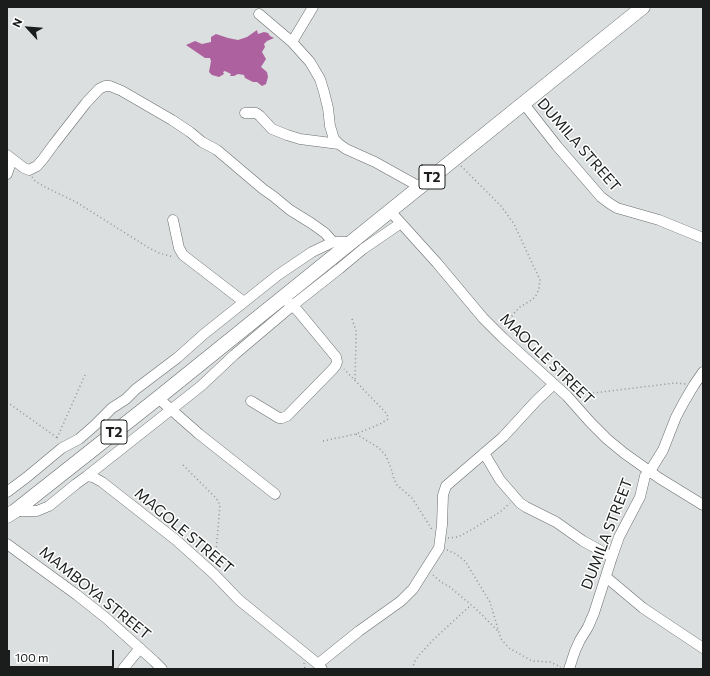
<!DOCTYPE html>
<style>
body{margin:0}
#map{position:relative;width:710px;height:676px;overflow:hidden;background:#dbdfdf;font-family:Commissioner,sans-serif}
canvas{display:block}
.frame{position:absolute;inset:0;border:8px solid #1b1c1c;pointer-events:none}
.north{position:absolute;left:8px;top:8px;width:40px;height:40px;-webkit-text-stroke:3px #fff;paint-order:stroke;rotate:296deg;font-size:11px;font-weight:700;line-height:16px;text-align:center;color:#1b1c1c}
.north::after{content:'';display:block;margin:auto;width:14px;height:18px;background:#1b1c1c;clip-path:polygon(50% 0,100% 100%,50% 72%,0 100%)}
.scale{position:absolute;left:8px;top:650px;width:106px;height:18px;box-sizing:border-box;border:2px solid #1b1c1c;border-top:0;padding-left:5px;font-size:12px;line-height:14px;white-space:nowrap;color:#1b1c1c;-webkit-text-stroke:3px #fff;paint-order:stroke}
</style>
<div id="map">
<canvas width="710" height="676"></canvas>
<div class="frame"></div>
<div class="north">N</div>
<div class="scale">100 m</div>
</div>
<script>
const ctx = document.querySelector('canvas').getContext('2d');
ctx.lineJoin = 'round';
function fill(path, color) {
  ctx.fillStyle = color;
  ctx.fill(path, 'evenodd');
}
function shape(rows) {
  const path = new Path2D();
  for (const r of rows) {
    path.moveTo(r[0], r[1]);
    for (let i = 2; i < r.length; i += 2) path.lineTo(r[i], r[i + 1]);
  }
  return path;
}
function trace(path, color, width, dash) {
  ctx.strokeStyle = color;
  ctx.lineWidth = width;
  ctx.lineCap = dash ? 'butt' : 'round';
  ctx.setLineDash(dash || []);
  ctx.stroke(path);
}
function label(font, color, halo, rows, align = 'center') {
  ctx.font = font + ' Commissioner,sans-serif';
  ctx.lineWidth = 3;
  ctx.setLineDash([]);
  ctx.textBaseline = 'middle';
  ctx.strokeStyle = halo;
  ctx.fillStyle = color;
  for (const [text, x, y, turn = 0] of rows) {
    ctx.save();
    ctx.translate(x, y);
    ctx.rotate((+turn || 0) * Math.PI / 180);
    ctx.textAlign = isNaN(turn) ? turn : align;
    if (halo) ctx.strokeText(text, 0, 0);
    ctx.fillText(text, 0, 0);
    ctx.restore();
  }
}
const water = shape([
 [257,30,258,34,264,32,268,33,270,36,274,38,267,41,264,44,265,47,262,52,266,59,261,67,267,72,268,77,266,84,262,86,257,82,253,82,245,78,244,75,238,74,234,76,230,76,231,74,225,71,223,72,224,74,219,77,212,75,209,72,211,61,210,58,205,58,186,45,195,41,202,44,211,42,211,37,216,34,228,38,238,40,247,37]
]);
const path = shape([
 [461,166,501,206,514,224,540,280,539,288,537,294,533,299,520,307,515,312,503,328],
 [32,177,35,181,47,188,76,202,149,248,159,253,174,257],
 [352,319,356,331,356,340,355,381],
 [577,395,675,383,686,384],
 [7,402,59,439],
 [356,434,379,448,386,456,391,468,394,479,397,485,412,498,433,531],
 [57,438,85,375],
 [323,441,356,434,380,424,388,419,387,414,344,369],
 [183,465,216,498,220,505,215,564],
 [448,538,458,537,471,530,500,512,510,503],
 [447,550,456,554,465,561,490,602,501,639,509,648,532,661,550,662,561,667],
 [433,575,441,582,450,587,476,609,498,631],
 [304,663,305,669],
 [412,669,415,661,420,654,434,639,471,605]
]);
const minor = shape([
 [259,14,292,42,310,62,320,79,324,92,328,108,330,126,334,139,339,144,346,149,375,162,420,187],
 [292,42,313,7],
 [524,104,557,146,601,197,609,203,617,208,659,220,703,238],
 [245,113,256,113,260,116,272,129,287,135,300,139,339,144],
 [7,155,24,168,29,170,37,166,43,159,54,144,86,103,99,89,105,86,110,86,122,91,172,120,190,132,202,142,217,150,263,189,273,196,290,210,311,223,325,233,333,242],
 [7,174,12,159],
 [390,211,437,263,483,318,503,338,567,396,590,422,607,439,624,453,659,478,703,505],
 [173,220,179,248,183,255,244,302],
 [158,398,199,434,275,494],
 [251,401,279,418,282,418,287,416,333,369,336,365,337,362,336,357,298,311,287,301],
 [484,453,500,480,520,503,526,507,556,522,583,541,612,557],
 [87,476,201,386,234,355,292,306,339,269,363,249,401,223],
 [7,492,27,477,62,448,79,439,94,426,112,408,126,399,136,389,177,358,204,334,278,275,312,252,333,242,352,242],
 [15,511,37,511,49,506,76,484,87,476,93,477,102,482,176,540,214,574,239,600,318,664,322,669],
 [7,544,77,595,106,618,154,661,162,669],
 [606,577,643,608,703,648],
 [318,664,359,631,401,601,413,589,439,548,442,525,443,495,446,486,503,437,536,401,554,384],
 [123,669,140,648],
 [569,669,575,651,580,640,588,627,594,613,612,557,619,537,640,497,645,476,650,471,663,450,676,417,684,402,694,385,703,372]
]);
const highway = shape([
 [7,516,15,511,158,398,643,7]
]);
const shields = [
 [432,177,26],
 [114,432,26]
];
const shieldNames = [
 ["T2",432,177],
 ["T2",114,432]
];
const streetNames = [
 ["DUMILA STREET",579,145,49],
 ["MAOGLE STREET",547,359,44],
 ["MAGOLE STREET",184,531,40],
 ["DUMILA STREET",607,534,-69],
 ["MAMBOYA STREET",95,593,39]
];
fill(water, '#ad629f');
trace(minor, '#696d6d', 11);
trace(highway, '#696d6d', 15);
trace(path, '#8f9292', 1.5, [1, 3]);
trace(minor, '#fff', 10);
trace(highway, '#fff', 14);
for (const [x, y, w] of shields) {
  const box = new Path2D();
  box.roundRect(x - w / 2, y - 12, w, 24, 3);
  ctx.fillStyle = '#fff';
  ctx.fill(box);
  trace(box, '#1b1c1c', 1);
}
label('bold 14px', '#1b1c1c', null, shieldNames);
label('15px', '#1b1c1c', '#fff', streetNames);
</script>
